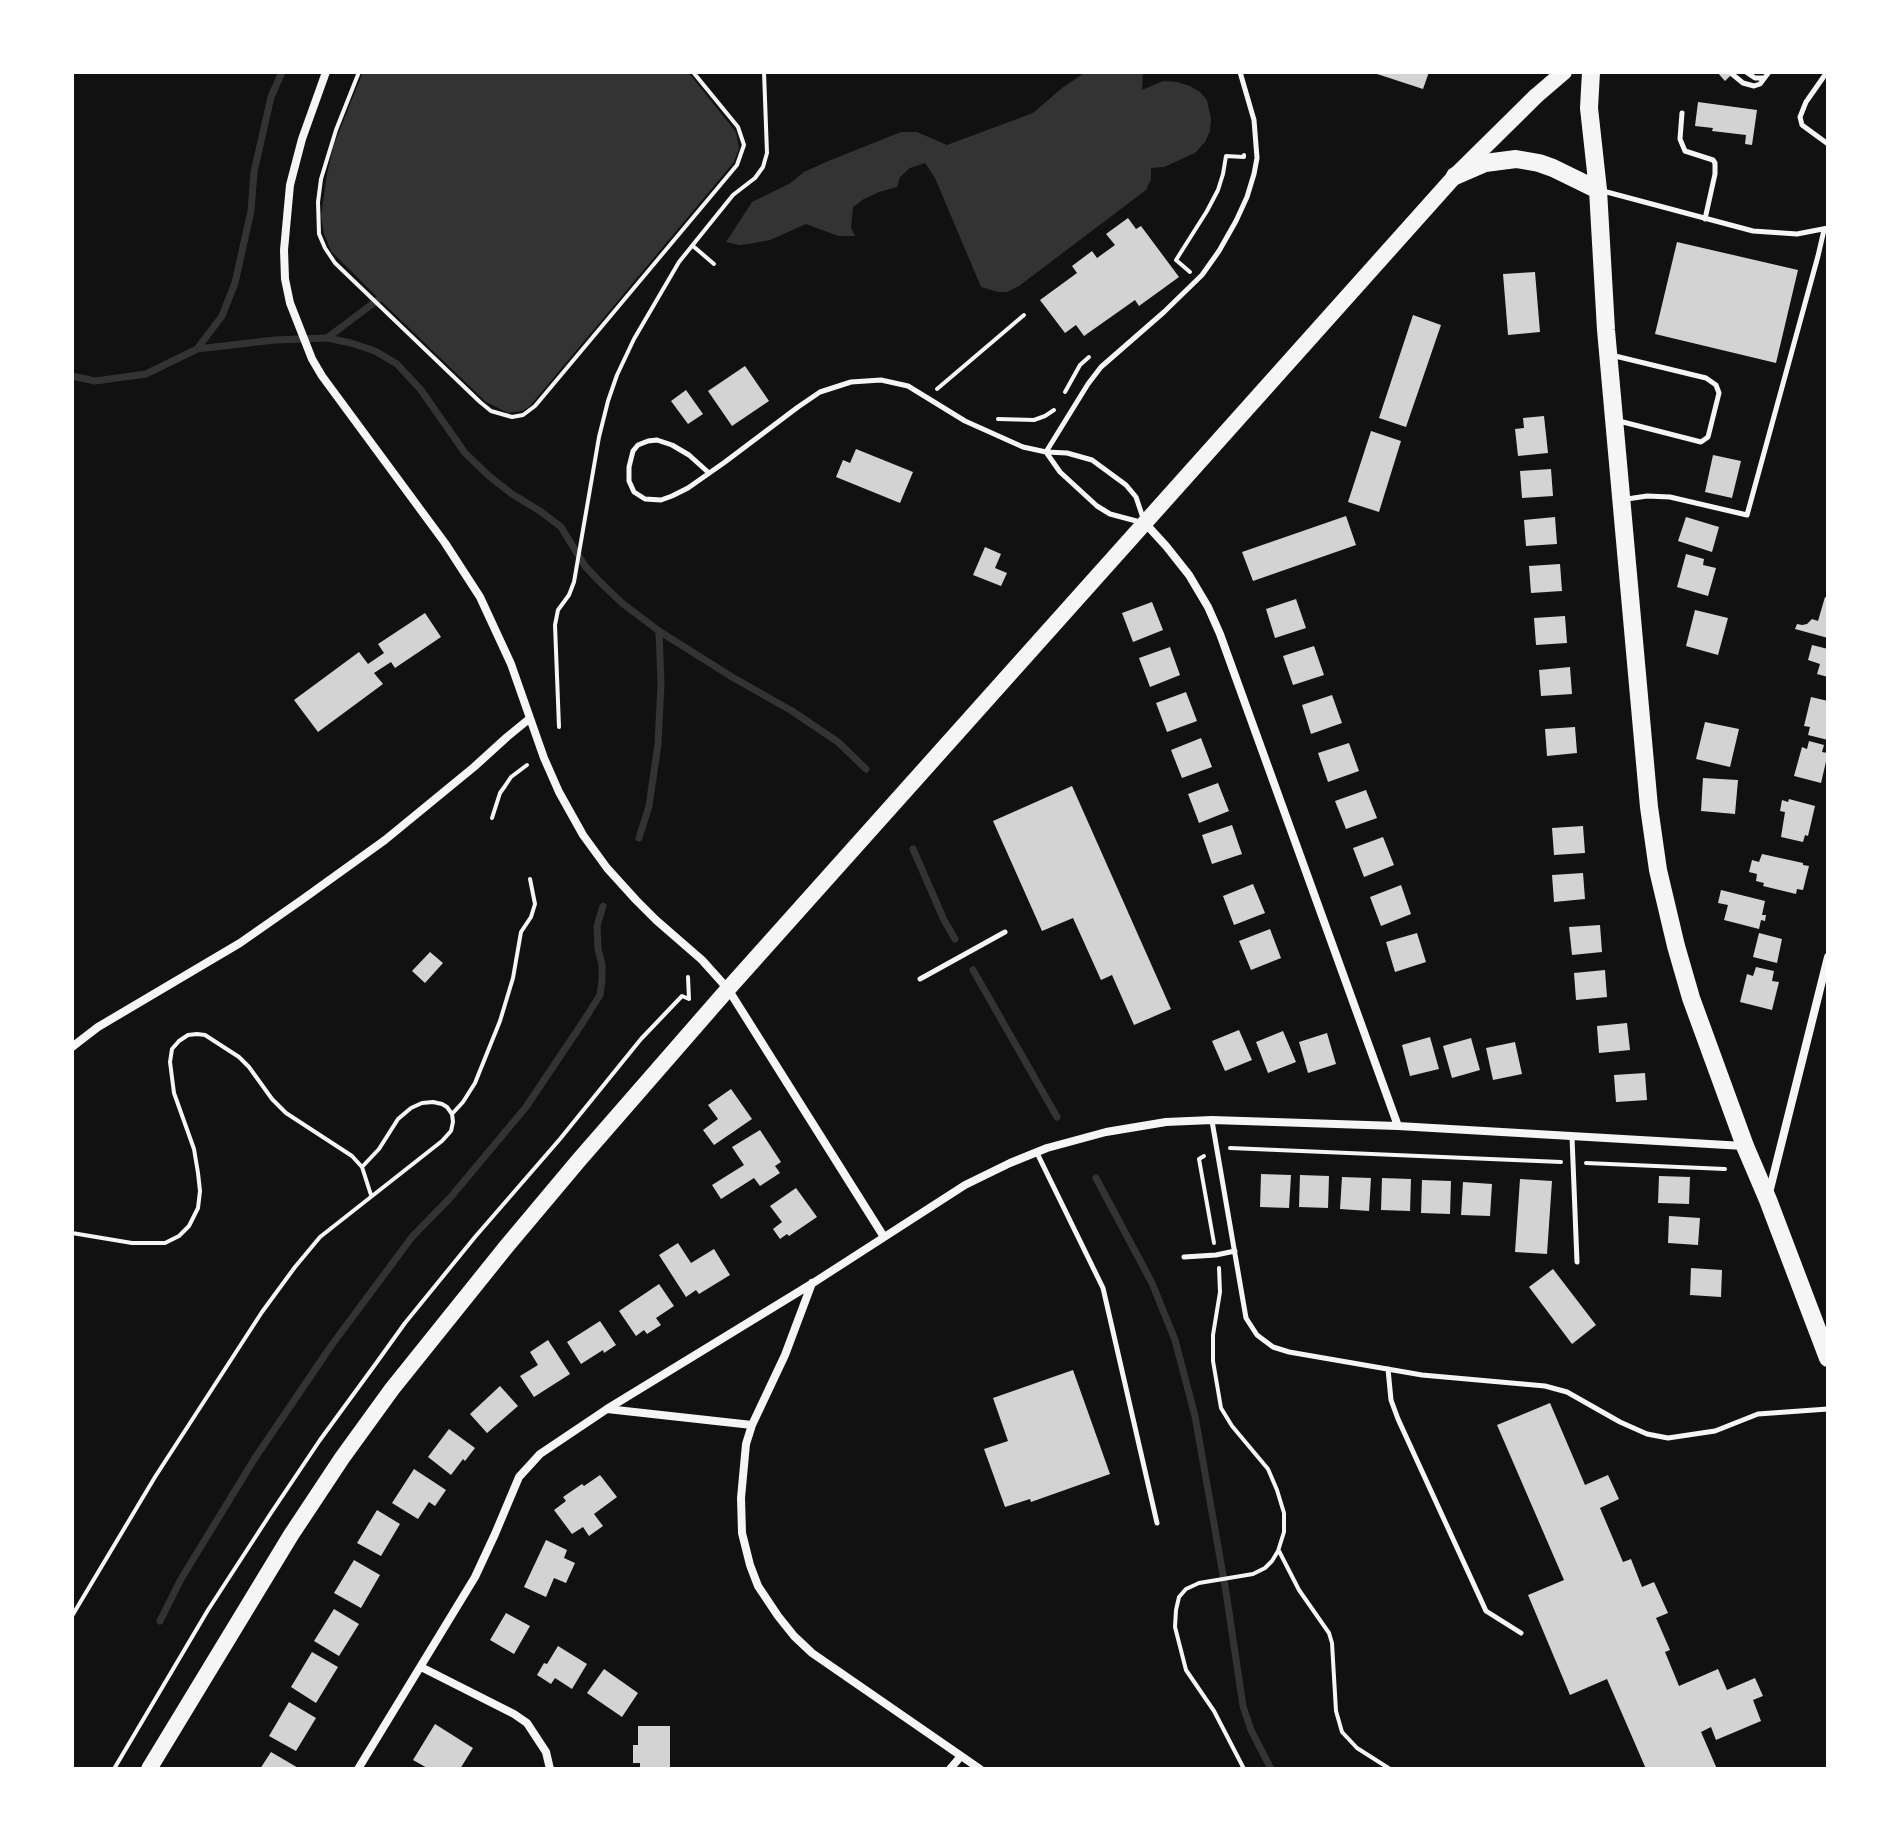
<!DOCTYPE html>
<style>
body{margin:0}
#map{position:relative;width:1900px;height:1841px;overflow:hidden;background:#111;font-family:Jost,sans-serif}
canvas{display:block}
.frame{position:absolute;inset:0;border:74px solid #fff;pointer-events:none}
</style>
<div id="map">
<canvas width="1900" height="1841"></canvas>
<div class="frame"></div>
</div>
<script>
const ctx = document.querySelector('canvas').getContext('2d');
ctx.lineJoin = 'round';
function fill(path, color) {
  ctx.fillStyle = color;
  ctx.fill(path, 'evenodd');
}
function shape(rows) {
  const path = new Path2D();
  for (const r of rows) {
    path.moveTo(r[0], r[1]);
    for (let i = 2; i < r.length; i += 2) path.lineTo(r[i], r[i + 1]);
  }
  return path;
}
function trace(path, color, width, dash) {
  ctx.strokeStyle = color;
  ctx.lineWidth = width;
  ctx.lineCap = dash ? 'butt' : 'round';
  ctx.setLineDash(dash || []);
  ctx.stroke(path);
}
const water = shape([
 [363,72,688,72,736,132,739,148,734,162,530,406,522,411,508,413,486,402,379,299,331,251,324,234,321,216,327,174,334,144],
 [1086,72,1143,72,1142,90,1163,81,1177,82,1190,86,1200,92,1207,100,1211,119,1210,131,1205,142,1195,153,1164,167,1151,168,1151,179,1146,190,1019,286,1007,292,998,292,981,287,935,178,925,163,910,168,900,177,897,187,879,192,864,199,853,207,851,228,855,236,838,236,806,224,770,240,749,244,739,245,726,242,752,202,789,184,804,172,826,162,901,132,917,132,947,145,1033,113,1062,88]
]);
const stream = shape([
 [327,338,379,299],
 [197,349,275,340,327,338,351,343,375,351,397,364,421,390,465,453,489,476,512,494,540,511,561,527,585,566,599,581,622,603,659,631,732,677,792,711,838,742,866,769],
 [72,376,95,381,146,374,197,349,222,316,235,283,251,211,254,172,271,97,282,72],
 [639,838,649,806,658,744,661,684,659,631],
 [913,849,944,920,955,939],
 [973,970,1057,1117],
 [1096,1178,1152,1283,1175,1340,1195,1416,1226,1592,1243,1706,1251,1730,1271,1769],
 [160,1621,181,1579,255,1458,331,1346,412,1237,450,1198,526,1107,583,1022,600,995,602,980,602,964,598,949,597,926,603,906]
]);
const building = shape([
 [1371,72,1429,72,1423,89],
 [1717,72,1734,72,1725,81],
 [1698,102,1757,110,1752,145,1745,144,1746,135,1712,131,1713,128,1695,126],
 [1128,218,1136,229,1141,226,1179,277,1139,306,1135,300,1084,336,1076,325,1065,333,1040,300,1077,273,1072,266,1092,251,1097,258,1115,245,1106,234],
 [1677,242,1798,270,1776,363,1655,334],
 [1535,272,1540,332,1508,335,1503,274],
 [1413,315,1441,325,1406,427,1379,418],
 [745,366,769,401,732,426,708,391],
 [686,390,703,414,688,424,671,401],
 [1544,416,1548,453,1518,456,1515,429,1524,428,1523,418],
 [1371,431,1401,441,1379,512,1348,502],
 [856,449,913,472,900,503,836,477,843,460,850,463],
 [1713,455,1741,461,1732,498,1705,492],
 [1551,469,1553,496,1522,498,1520,471],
 [1346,516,1356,545,1253,581,1242,552],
 [1555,517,1557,544,1526,546,1524,520],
 [1686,517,1719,527,1712,552,1678,541],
 [985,547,1001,554,995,568,1007,573,1001,586,973,575],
 [1686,554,1704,559,1703,565,1716,568,1708,596,1677,587],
 [1560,564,1562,591,1531,593,1529,566],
 [1825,597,1828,598,1828,638,1795,629,1797,624,1802,625,1807,624,1812,619,1818,621],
 [1296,599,1306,628,1275,638,1266,609],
 [1152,602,1163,630,1133,642,1122,613],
 [1695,610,1728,618,1718,655,1686,646],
 [425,613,441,637,395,668,391,662,374,673,383,684,318,732,294,700,359,652,368,664,384,653,378,644],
 [1565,616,1567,643,1536,645,1534,618],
 [1812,645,1828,649,1828,677,1817,674,1820,664,1808,660],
 [1314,646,1324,675,1293,685,1283,656],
 [1170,647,1180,675,1150,687,1139,658],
 [1570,667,1572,694,1541,696,1539,670],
 [1186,692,1197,721,1167,732,1156,703],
 [1332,695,1342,723,1311,734,1302,705],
 [1811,697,1828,701,1828,740,1808,735,1810,727,1804,726],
 [1705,722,1739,729,1730,767,1696,759],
 [1575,727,1577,753,1547,756,1545,729],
 [1201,738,1212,767,1182,778,1171,750],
 [1809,741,1824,745,1822,752,1828,753,1821,783,1794,776,1802,747,1807,749],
 [1349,743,1359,771,1328,782,1318,753],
 [1703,778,1738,780,1735,814,1701,811],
 [1218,783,1229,811,1199,823,1188,794],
 [1072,786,1171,1009,1134,1025,1112,975,1101,980,1073,918,1042,931,993,821],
 [1366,790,1377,818,1346,829,1335,801],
 [1789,799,1815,806,1808,836,1805,835,1803,842,1781,837,1785,812,1780,811,1782,800,1788,802],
 [1232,825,1242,854,1212,864,1202,835],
 [1583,826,1585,853,1554,855,1552,828],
 [1383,837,1394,865,1364,877,1353,848],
 [1762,854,1803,863,1803,865,1809,866,1803,890,1797,889,1796,894,1763,886,1764,883,1756,881,1757,874,1749,872,1752,860,1759,862],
 [1583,873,1585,899,1554,902,1552,875],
 [1253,884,1265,913,1234,925,1223,896],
 [1401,885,1411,914,1381,926,1370,897],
 [1721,890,1765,901,1762,915,1766,915,1765,921,1761,920,1759,929,1724,920,1728,905,1718,903],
 [1600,925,1602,952,1572,955,1569,927],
 [1270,929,1281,958,1251,970,1239,941],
 [1417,933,1426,962,1395,972,1386,942],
 [1759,933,1782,939,1777,963,1753,957],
 [430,952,443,963,425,983,412,971],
 [1756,967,1774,971,1772,981,1779,982,1772,1010,1740,1002,1747,974,1753,976],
 [1605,970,1607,997,1576,1000,1574,973],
 [1627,1023,1630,1050,1599,1053,1597,1026],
 [1239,1030,1252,1060,1225,1071,1212,1041],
 [1283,1031,1296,1062,1268,1073,1256,1042],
 [1327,1033,1336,1064,1308,1073,1299,1042],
 [1430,1037,1439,1069,1410,1076,1402,1045],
 [1471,1038,1480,1070,1452,1078,1443,1046],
 [1515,1042,1522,1074,1493,1080,1486,1048],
 [1645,1073,1647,1100,1616,1102,1614,1075],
 [731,1089,752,1119,714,1145,703,1130,718,1119,708,1105],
 [760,1130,781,1162,775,1166,780,1173,760,1186,754,1178,721,1199,712,1185,744,1165,732,1147],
 [1261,1174,1291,1175,1289,1208,1260,1207],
 [1300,1175,1329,1176,1328,1208,1299,1207],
 [1659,1176,1690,1177,1689,1204,1658,1203],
 [1342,1177,1371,1178,1369,1211,1340,1209],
 [1382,1178,1411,1179,1410,1211,1381,1210],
 [1520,1179,1552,1181,1547,1254,1515,1252],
 [1422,1180,1451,1181,1450,1214,1421,1213],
 [1463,1182,1492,1184,1490,1216,1461,1215],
 [796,1188,817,1217,789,1236,787,1234,780,1239,773,1229,782,1222,770,1206],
 [1669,1216,1700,1218,1698,1245,1668,1243],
 [678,1243,691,1263,714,1249,730,1275,699,1294,696,1290,686,1297,659,1255],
 [1691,1268,1722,1270,1721,1297,1690,1295],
 [1553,1269,1596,1325,1572,1344,1529,1287],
 [659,1284,674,1306,656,1318,661,1325,647,1334,644,1330,636,1336,619,1311],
 [600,1321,616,1345,604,1353,603,1350,581,1364,567,1342],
 [548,1340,570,1374,534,1397,520,1376,538,1365,530,1352],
 [1073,1370,1110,1474,1031,1502,1030,1499,1005,1507,984,1449,1008,1441,993,1398],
 [500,1386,518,1406,487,1433,470,1414],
 [1550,1403,1585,1485,1608,1475,1619,1499,1600,1508,1623,1562,1631,1559,1642,1587,1654,1582,1668,1613,1656,1618,1670,1650,1665,1652,1679,1686,1718,1669,1727,1690,1755,1678,1763,1696,1753,1700,1761,1721,1716,1740,1711,1727,1701,1732,1717,1769,1646,1769,1607,1679,1570,1695,1528,1595,1564,1580,1497,1425],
 [449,1429,475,1448,465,1461,463,1459,451,1475,428,1457],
 [414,1469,446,1490,435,1506,429,1502,418,1519,392,1503],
 [600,1475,617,1497,594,1514,603,1526,589,1536,583,1527,572,1534,554,1510,566,1501,563,1497,582,1484,584,1486],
 [377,1510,400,1524,381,1556,357,1543],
 [546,1540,567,1550,564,1558,575,1563,566,1583,554,1578,546,1597,524,1587],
 [354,1560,380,1575,361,1608,334,1593],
 [334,1609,359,1624,339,1656,314,1641],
 [506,1613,530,1626,514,1654,490,1640],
 [558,1646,587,1664,572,1689,555,1678,551,1684,537,1675,544,1663,547,1664],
 [312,1652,338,1667,316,1703,291,1687],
 [604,1669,638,1693,622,1717,587,1693],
 [289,1702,316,1718,296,1751,269,1736],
 [435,1724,473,1748,460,1769,429,1769,413,1760],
 [638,1726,670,1726,670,1767,640,1767,640,1763,633,1763,633,1745,638,1745],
 [271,1752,300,1769,260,1769]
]);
const path = shape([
 [359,72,336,130,321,179,318,202,319,234,325,248,335,263,480,402,491,411,512,417,523,415,535,406,737,165,744,145,738,127,693,72],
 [693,246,714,264],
 [1190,272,1176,260,1207,211,1218,190,1223,174,1226,156,1244,157,1244,155],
 [937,389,1024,315],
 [1065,392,1080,365,1089,357],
 [998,419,1034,420,1045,416,1054,410],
 [559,727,555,625,558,610,569,595,574,582,599,437,608,401,617,375,634,339,679,262,733,195,755,178,763,167,767,153,764,72],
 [492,818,500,793,505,786,511,777,527,765],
 [452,1114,463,1102,475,1083,500,1021,513,978,521,932,531,917,535,904,530,879],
 [1230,1148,1561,1162],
 [1204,1156,1199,1159,1214,1243],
 [1586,1163,1725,1169],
 [72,1233,132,1243,165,1243,179,1236,189,1226,198,1208,200,1191,198,1173,194,1149,174,1093,170,1062,172,1049,179,1041,188,1035,197,1034,205,1035,239,1057,249,1067,272,1099,286,1113,352,1156,362,1167,371,1195],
 [1219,1268,1220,1292,1213,1335,1213,1361,1221,1408,1232,1426,1268,1469,1277,1490,1284,1513,1284,1532,1278,1551,1272,1561,1265,1568,1253,1574,1199,1583,1186,1589,1179,1597,1176,1610,1175,1627,1186,1670,1214,1711,1244,1769],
 [1279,1551,1299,1590,1329,1633,1332,1643,1336,1711,1342,1732,1357,1748,1390,1769],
 [72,1616,155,1477,262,1312,295,1267,320,1237,442,1141,451,1131,453,1122,452,1114,447,1107,442,1104,433,1102,422,1103,411,1108,398,1119,379,1149,362,1167],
 [114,1769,208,1610,271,1513,320,1440,377,1362,405,1323,475,1237,560,1139,641,1039,682,996,689,999,688,977]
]);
const service = shape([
 [1746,72,1755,78,1764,78],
 [1827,72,1806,102,1800,117,1802,125,1828,144],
 [1732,74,1743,83,1754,86,1760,84,1769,72],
 [1682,113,1680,139,1685,151,1713,160,1715,163,1715,174,1705,219],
 [1603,191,1753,231,1797,234,1828,228],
 [1611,355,1706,378,1716,385,1719,393,1708,437,1701,442,1619,421],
 [1046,452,1088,384,1101,367,1164,312,1202,275,1219,251,1236,221,1247,197,1254,174,1257,158,1254,120,1240,72],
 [1046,452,1060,472,1097,506,1110,514,1140,522],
 [709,473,689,455,672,445,657,440,648,441,638,445,633,451,629,467,629,481,634,492,645,499,661,500,672,496,688,488,725,462,798,407,820,392,851,382,881,380,908,386,965,421,1023,447,1046,452,1067,453,1092,460,1126,485,1136,497,1143,518],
 [1627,499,1647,496,1670,497,1747,515,1818,256,1824,230],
 [920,979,1005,932],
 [1212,1121,1246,1318,1257,1335,1273,1347,1289,1352,1422,1375,1545,1386,1567,1392,1620,1422,1647,1434,1668,1438,1715,1431,1758,1414,1828,1409],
 [1572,1137,1577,1262],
 [1037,1153,1103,1288,1157,1523],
 [1184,1257,1216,1255,1235,1251],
 [1388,1369,1391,1400,1398,1419,1486,1611,1521,1633]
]);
const minor = shape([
 [326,72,302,139,290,185,284,250,285,279,290,303,312,359,322,376,445,543,480,597,511,664,544,758,559,792,583,835,607,868,636,900,656,920,702,960,728,989,884,1237],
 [1145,523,1166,546,1189,575,1208,607,1220,634,1398,1126],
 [72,1047,98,1027,240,943,303,899,385,840,474,767,507,737,529,719],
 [1769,1193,1828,957],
 [812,1283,785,1355,752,1425,746,1444,741,1498,742,1533,750,1565,758,1586,778,1616,794,1636,812,1653,980,1769],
 [607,1409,752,1425],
 [421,1667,514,1714,527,1723,546,1752,550,1769],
 [358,1769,475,1577,495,1534,519,1477,540,1454,607,1409,813,1283,965,1185,1010,1163,1047,1148,1106,1132,1166,1122,1212,1120,1398,1126,1744,1146],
 [950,1769,961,1756]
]);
const secondary = shape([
 [149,1769,291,1535,342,1458,392,1389,506,1247,579,1160,728,989,1455,176,1536,96,1564,72]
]);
const primary = shape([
 [1591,72,1589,108,1598,190,1606,330,1649,807,1658,870,1676,946,1691,998,1745,1146,1768,1200,1828,1358],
 [1455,176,1485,163,1516,159,1539,163,1553,168,1598,190]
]);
fill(water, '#333');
trace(stream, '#333', 7);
fill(building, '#d3d3d3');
trace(path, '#f5f5f5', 4);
trace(service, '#f5f5f5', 5);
trace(minor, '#f5f5f5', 8);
trace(secondary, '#f5f5f5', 16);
trace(primary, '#f5f5f5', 18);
</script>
